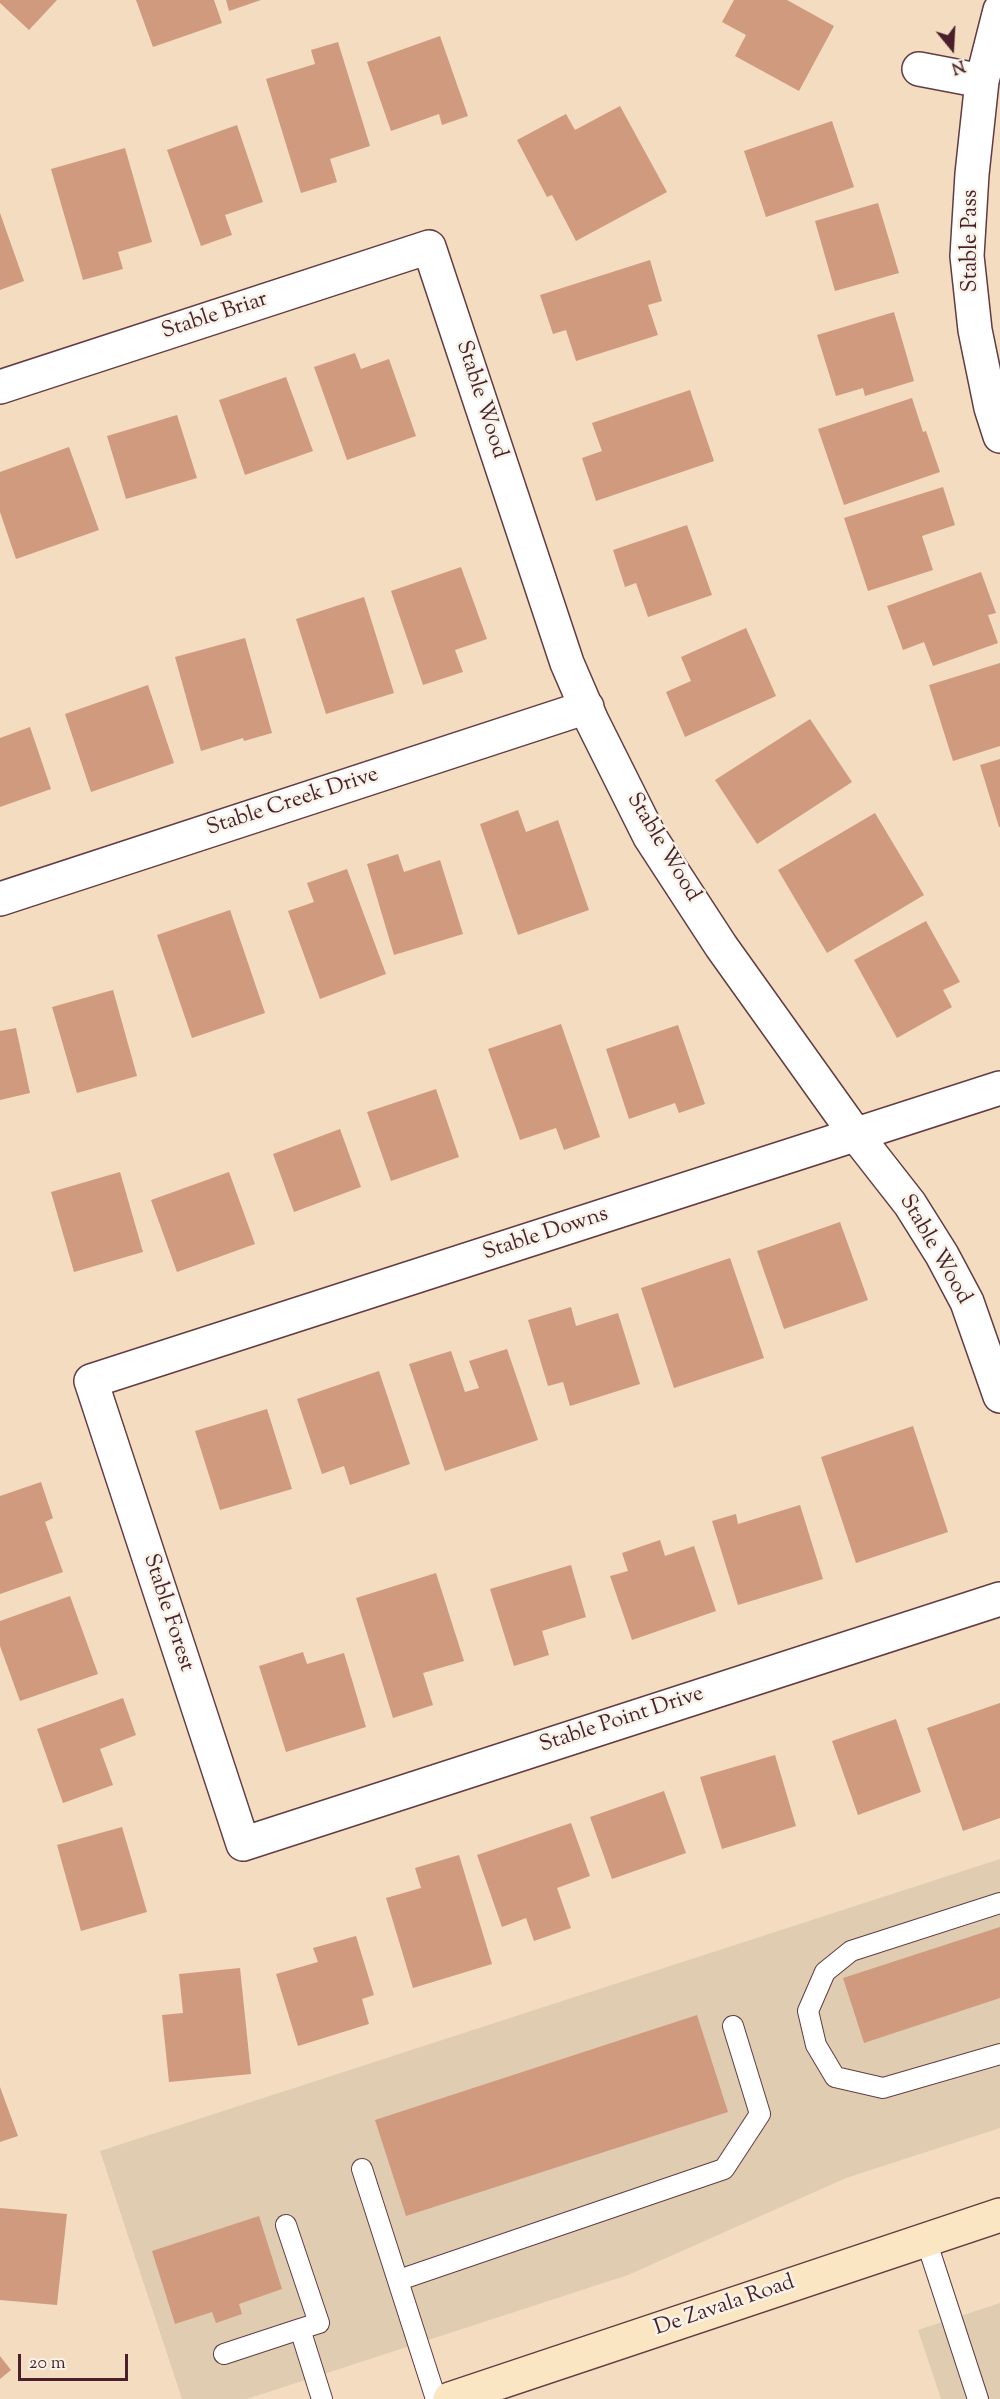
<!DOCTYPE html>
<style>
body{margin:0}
#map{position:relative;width:1000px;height:2399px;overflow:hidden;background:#f3dcbf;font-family:"Sorts Mill Goudy",serif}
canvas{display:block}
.north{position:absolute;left:922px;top:18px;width:60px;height:60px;-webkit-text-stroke:4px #f7f3e8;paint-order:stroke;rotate:162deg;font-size:16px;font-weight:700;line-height:24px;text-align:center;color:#4a1f2b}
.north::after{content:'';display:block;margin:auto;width:21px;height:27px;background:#4a1f2b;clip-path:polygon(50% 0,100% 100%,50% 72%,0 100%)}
.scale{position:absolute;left:18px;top:2354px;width:110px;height:27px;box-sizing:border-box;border:3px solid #4a1f2b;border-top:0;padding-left:8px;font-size:18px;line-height:21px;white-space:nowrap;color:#4a1f2b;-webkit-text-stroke:4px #f7f3e8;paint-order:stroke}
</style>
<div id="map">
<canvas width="1000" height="2399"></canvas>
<div class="north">N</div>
<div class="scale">20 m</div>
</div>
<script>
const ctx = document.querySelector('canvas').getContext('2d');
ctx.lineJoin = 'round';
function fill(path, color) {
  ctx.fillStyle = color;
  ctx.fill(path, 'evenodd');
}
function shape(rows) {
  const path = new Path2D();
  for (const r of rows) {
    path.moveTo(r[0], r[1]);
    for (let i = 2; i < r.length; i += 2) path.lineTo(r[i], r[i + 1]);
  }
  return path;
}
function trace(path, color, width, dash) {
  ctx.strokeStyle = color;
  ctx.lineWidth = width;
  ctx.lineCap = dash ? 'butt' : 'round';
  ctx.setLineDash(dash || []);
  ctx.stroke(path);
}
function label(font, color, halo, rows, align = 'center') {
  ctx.font = font + ' "Sorts Mill Goudy",serif';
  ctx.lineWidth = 5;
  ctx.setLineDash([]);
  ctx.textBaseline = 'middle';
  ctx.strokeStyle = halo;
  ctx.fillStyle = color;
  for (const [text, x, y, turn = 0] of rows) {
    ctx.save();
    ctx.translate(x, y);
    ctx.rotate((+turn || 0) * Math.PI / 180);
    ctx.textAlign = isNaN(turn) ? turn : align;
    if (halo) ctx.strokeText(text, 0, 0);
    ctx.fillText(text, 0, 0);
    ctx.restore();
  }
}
const built = shape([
 [1000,1859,1000,2128,846,2178,628,2275,247,2399,182,2399,100,2151],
 [1000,2303,1000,2399,941,2399,918,2330]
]);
const building = shape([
 [0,0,57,0,29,30,0,3],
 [136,0,214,0,222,23,153,47],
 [226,0,261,0,229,11],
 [734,0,787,0,834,26,799,91,735,56,746,35,722,22],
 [440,36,468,116,442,125,439,114,391,131,367,62],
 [338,42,370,146,330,159,337,182,301,193,266,79,315,64,311,50],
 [620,106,667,192,576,241,552,195,547,197,517,140,566,114,575,130],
 [832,121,854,187,766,217,744,151],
 [237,125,263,202,225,215,232,235,201,246,167,150],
 [125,148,152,242,118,252,123,269,83,280,51,169],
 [878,203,899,273,835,291,815,221],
 [0,213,24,281,0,290],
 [650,260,662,301,648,305,658,335,576,361,566,330,553,334,540,295],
 [894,312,914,381,865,396,863,388,836,396,817,335],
 [355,353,361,369,389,359,416,436,347,460,314,367],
 [286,377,313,451,245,475,219,400],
 [690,390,714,461,596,501,582,458,602,451,592,423],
 [912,398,923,432,926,431,940,472,844,505,818,429],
 [177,415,197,478,126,499,107,436],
 [69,447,99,530,16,559,0,512,0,472],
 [943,487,955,525,922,536,933,570,868,591,844,518],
 [687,525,712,595,648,617,636,583,625,587,613,550],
 [461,567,487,639,455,650,463,672,423,685,391,591],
 [981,572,996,613,988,615,998,643,933,666,924,642,903,650,887,606],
 [364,597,394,693,326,714,296,619],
 [746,628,776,696,685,737,666,692,691,681,681,657],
 [245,638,272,733,244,741,243,738,201,751,175,657],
 [1000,663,1000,746,953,761,929,685],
 [148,685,174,763,91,792,65,714],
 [810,719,852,782,757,844,715,780],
 [30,727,51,789,0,807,0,738],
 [1000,759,1000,827,999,827,980,765],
 [518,810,526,832,558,820,589,910,518,935,480,824],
 [875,813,924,895,827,953,778,870],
 [398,854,404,872,440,860,463,934,394,955,367,864],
 [347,869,386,974,320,999,288,911,314,902,307,883],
 [230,910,265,1013,192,1038,157,935],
 [926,921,960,982,943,990,952,1007,897,1038,854,960],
 [113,990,137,1076,77,1093,52,1007],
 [561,1024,600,1137,564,1150,556,1128,520,1140,488,1049],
 [678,1025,705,1104,679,1113,675,1103,629,1119,606,1049],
 [16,1028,30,1093,0,1100,0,1031],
 [436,1089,459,1157,391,1181,367,1112],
 [340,1129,361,1187,294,1212,273,1154],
 [120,1172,143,1252,74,1272,51,1192],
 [229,1172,255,1244,177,1272,151,1200],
 [840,1222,868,1300,784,1329,757,1251],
 [730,1258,764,1358,674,1388,641,1288],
 [571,1307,576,1326,618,1313,640,1384,570,1406,563,1382,548,1386,528,1320],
 [507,1349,538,1440,445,1471,409,1364,451,1351,465,1392,479,1388,469,1361],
 [379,1371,410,1464,350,1485,344,1466,322,1474,297,1399],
 [267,1409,292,1489,220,1510,195,1431],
 [913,1426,948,1532,856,1563,821,1457],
 [41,1482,53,1518,45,1522,63,1572,0,1594,0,1496],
 [800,1505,823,1579,738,1605,712,1521,736,1514,738,1524],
 [660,1540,665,1556,694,1546,716,1611,632,1640,610,1576,628,1571,622,1553],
 [571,1565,586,1617,542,1631,549,1655,514,1666,490,1589],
 [436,1573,464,1661,423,1673,433,1705,393,1718,356,1598],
 [70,1596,98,1674,20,1701,0,1646,0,1621],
 [303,1652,307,1664,344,1653,366,1727,286,1752,259,1666],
 [123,1698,136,1735,100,1749,113,1785,63,1803,37,1729],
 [1000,1703,1000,1818,963,1831,927,1728],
 [896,1719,921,1792,858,1815,832,1741],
 [775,1755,796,1826,722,1849,700,1777],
 [664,1791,686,1853,612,1879,590,1817],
 [571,1823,590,1876,557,1888,571,1928,534,1941,526,1918,502,1927,477,1855],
 [122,1827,147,1912,81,1931,57,1845],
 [459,1855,492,1964,413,1988,386,1898,421,1888,415,1868],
 [1000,1927,1000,1998,864,2043,843,1978],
 [356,1936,374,1995,362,1999,369,2024,298,2046,276,1974,318,1962,313,1948],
 [240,1968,251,2074,169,2082,162,2015,183,2013,179,1974],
 [697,2015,728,2112,406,2216,375,2120],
 [0,2087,18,2136,0,2142],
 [0,2208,67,2214,57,2305,0,2300],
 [259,2216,282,2289,239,2304,242,2314,216,2323,212,2312,175,2324,152,2251],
 [0,2356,11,2370,0,2379]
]);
const service = shape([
 [1000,1903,851,1951,825,1972,808,2011,816,2045,835,2077,883,2088,1000,2054],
 [362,2169,436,2399],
 [286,2225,319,2323,300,2329],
 [926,2240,978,2399],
 [399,2280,724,2169,760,2114,733,2026],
 [224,2354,300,2329,322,2399]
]);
const minor = shape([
 [1000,10,982,81,972,174,967,256,975,330,991,408,1000,436],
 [919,69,982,81],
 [0,387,429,247,567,663,592,721,650,837,721,946,856,1135,910,1204,942,1255,967,1302,1000,1396],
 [0,899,587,707],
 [1000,1088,91,1381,243,1844,1000,1599]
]);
const secondary = shape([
 [450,2399,1000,2215]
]);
const streetNames = [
 ["Stable Pass",972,241,-90],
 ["Stable Briar",215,317,-18],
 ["Stable Wood",480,400,72],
 ["Stable Creek Drive",293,803,-18],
 ["Stable Wood",662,848,59],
 ["Stable Downs",546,1235,-18],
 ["Stable Wood",934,1250,60],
 ["Stable Forest",167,1613,72],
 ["Stable Point Drive",622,1721,-18],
 ["De Zavala Road",725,2307,-19]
];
fill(built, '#e0cdb1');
fill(building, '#d09a7f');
trace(service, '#633b41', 22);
trace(minor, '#633b41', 36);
trace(secondary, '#633b41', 36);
trace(service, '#fff', 20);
trace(minor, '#fff', 33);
trace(secondary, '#fbe6c3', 33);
label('22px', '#4a1f2b', '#f7f3e8', streetNames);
</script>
